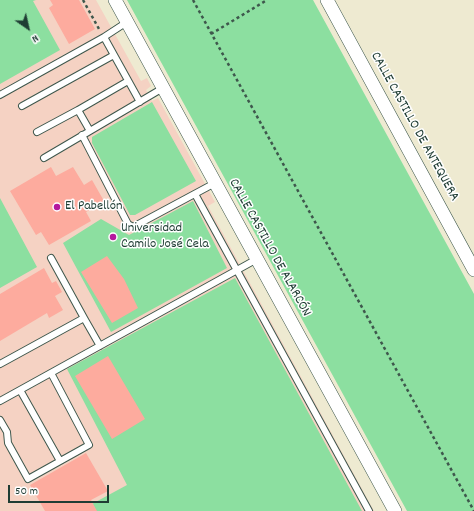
<!DOCTYPE html>
<meta charset="utf-8">
<style>
body{margin:0}
#map{position:relative;width:474px;height:511px;overflow:hidden;background:#eeead1;font-family:Dekko,sans-serif}
canvas{display:block}
.north{position:absolute;left:8px;top:8px;width:40px;height:40px;-webkit-text-stroke:3px #fff;paint-order:stroke;rotate:146deg;font-size:11px;font-weight:700;line-height:16px;text-align:center;color:#1f3d34}
.north::after{content:'';display:block;margin:auto;width:14px;height:18px;background:#1f3d34;clip-path:polygon(50% 0,100% 100%,50% 72%,0 100%)}
.scale{position:absolute;left:8px;top:485px;width:101px;height:18px;box-sizing:border-box;border:2px solid #1f3d34;border-top:0;padding-left:5px;font-size:12px;line-height:14px;white-space:nowrap;color:#1f3d34;-webkit-text-stroke:3px #fff;paint-order:stroke}
</style>
<div id="map">
<canvas width="474" height="511"></canvas>
<div class="north">N</div>
<div class="scale">50 m</div>
</div>
<script>
const ctx = document.querySelector('canvas').getContext('2d');
ctx.lineJoin = 'round';
function fill(path, color) {
  ctx.fillStyle = color;
  ctx.fill(path, 'evenodd');
}
function shape(rows) {
  const path = new Path2D();
  for (const r of rows) {
    path.moveTo(r[0], r[1]);
    for (let i = 2; i < r.length; i += 2) path.lineTo(r[i], r[i + 1]);
  }
  return path;
}
function trace(path, color, width, dash) {
  ctx.strokeStyle = color;
  ctx.lineWidth = width;
  ctx.lineCap = dash ? 'butt' : 'round';
  ctx.setLineDash(dash || []);
  ctx.stroke(path);
}
function label(font, color, halo, rows, align = 'center') {
  ctx.font = font + ' Dekko,sans-serif';
  ctx.lineWidth = 3;
  ctx.setLineDash([]);
  ctx.textBaseline = 'middle';
  ctx.strokeStyle = halo;
  ctx.fillStyle = color;
  for (const [text, x, y, turn = 0] of rows) {
    ctx.save();
    ctx.translate(x, y);
    ctx.rotate((+turn || 0) * Math.PI / 180);
    ctx.textAlign = isNaN(turn) ? turn : align;
    if (halo) ctx.strokeText(text, 0, 0);
    ctx.fillText(text, 0, 0);
    ctx.restore();
  }
}
const built = shape([
 [0,0,96,0,141,81,147,78,151,86,146,90,152,101,158,98,215,202,208,206,374,511,0,511]
]);
const green = shape([
 [0,0,36,0,33,1,60,50,0,84],
 [127,0,313,0,474,294,474,511,407,511],
 [152,102,196,181,135,215,130,215,92,143,92,137],
 [0,198,37,267,0,288],
 [193,201,227,268,111,332,63,243,101,219,129,235],
 [235,278,362,511,79,511,127,485,67,369]
]);
const building = shape([
 [50,0,79,0,95,29,69,44,49,8,53,5],
 [51,167,56,176,73,167,84,185,92,180,104,201,86,212,91,221,49,245,41,232,36,235,10,191],
 [107,256,124,279,138,308,112,323,81,272],
 [44,268,52,283,56,281,62,292,55,296,63,310,49,318,47,313,0,341,0,294],
 [108,356,145,419,112,439,75,376],
 [86,453,108,491,91,500,97,511,45,511,30,485]
]);
const path = shape([
 [83,0,99,29],
 [193,0,474,511],
 [211,34,267,0]
]);
const service = shape([
 [104,37,140,102],
 [0,95,104,37,127,22],
 [22,106,114,55],
 [90,131,78,110,128,81],
 [37,132,78,110],
 [82,135,128,224,133,227,215,183],
 [44,158,163,88],
 [195,194,369,511],
 [84,318,100,346],
 [0,364,84,318,51,258],
 [20,390,60,461],
 [0,401,257,259],
 [0,420,7,432,8,443,28,479,89,445,51,373]
]);
const minor = shape([
 [115,0,395,511],
 [327,0,474,270]
]);
const markers = [
 [57,207,4,"#b5179e"],
 [113,237,4,"#b5179e"]
];
const streetNames = [
 ["CALLE CASTILLO DE ANTEQUERA",414,127,61],
 ["CALLE CASTILLO DE ALARCÓN",269,248,61]
];
const poiNames = [
 ["El Pabellón",65,207],
 ["Universidad",121,229],
 ["Camilo José Cela",121,245]
];
fill(built, '#f5d2c3');
fill(green, '#8cdfa0');
fill(building, '#fdab9e');
trace(service, '#3e574c', 8);
trace(minor, '#3e574c', 14);
trace(path, '#3e574c', 2.5, [3, 3]);
trace(service, '#fff', 6);
trace(minor, '#fff', 13);
for (const [x, y, r, color] of markers) {
  const dot = new Path2D();
  dot.arc(x, y, r, 0, 2 * Math.PI);
  ctx.fillStyle = color;
  ctx.fill(dot);
  trace(dot, '#fff', 1.5);
}
label('14px', '#1f3d34', '#fff', streetNames);
label('14px', '#1f3d34', '#fff', poiNames, 'left');
</script>
